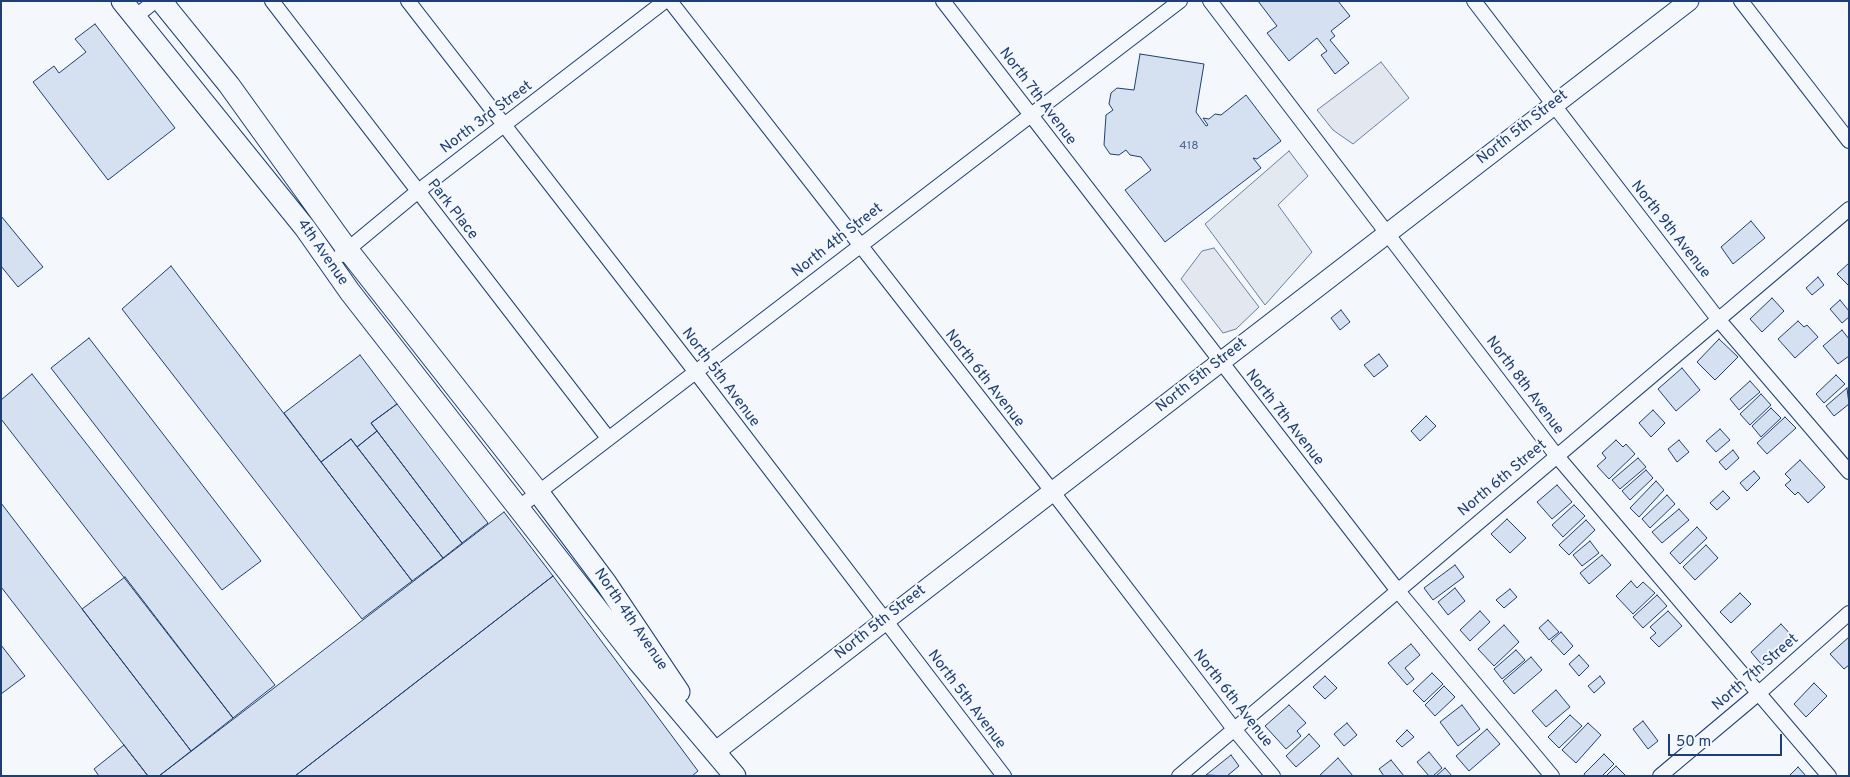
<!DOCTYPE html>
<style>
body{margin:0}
#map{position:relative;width:1850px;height:777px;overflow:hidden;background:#f4f7fb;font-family:Overpass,sans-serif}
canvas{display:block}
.frame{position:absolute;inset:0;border:2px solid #1d3f73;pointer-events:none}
.scale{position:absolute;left:1668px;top:734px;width:114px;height:22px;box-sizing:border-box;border:2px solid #1d3f73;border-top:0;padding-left:6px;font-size:15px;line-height:18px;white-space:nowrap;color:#1d3f73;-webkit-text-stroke:4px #f4f7fb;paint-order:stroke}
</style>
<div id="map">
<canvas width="1850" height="777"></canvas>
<div class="frame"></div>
<div class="scale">50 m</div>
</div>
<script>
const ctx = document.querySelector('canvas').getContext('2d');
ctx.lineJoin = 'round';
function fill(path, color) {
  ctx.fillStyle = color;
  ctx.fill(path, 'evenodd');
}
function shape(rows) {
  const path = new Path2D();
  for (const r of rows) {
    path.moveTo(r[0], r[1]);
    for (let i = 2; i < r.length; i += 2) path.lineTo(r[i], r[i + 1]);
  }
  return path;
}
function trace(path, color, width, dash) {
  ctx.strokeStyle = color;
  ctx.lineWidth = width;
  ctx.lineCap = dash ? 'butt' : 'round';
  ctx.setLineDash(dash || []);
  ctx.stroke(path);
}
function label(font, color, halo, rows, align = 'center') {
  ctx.font = font + ' Overpass,sans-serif';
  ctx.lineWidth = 4;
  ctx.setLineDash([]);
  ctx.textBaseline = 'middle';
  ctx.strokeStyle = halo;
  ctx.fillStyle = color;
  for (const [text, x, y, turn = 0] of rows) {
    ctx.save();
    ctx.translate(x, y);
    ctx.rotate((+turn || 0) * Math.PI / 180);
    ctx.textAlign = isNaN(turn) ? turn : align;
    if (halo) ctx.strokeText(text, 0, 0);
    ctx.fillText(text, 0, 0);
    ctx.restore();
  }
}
const green = shape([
 [1289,151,1308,176,1278,205,1312,252,1265,305,1205,224,1289,151]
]);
const parking = shape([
 [1381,62,1409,98,1353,144,1333,130,1317,110,1381,62],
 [1214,248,1259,307,1236,329,1223,333,1181,279,1202,251,1214,248]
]);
const building = shape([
 [1258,1,1338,1,1350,16,1331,31,1335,36,1330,40,1349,63,1335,74,1321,55,1327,51,1317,38,1289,61,1267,33,1277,26,1258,1],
 [95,24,175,128,108,180,33,82,54,66,59,73,86,52,75,39,95,24],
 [1140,54,1204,64,1196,112,1206,126,1208,125,1203,118,1209,119,1215,114,1221,115,1246,95,1281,141,1257,159,1253,158,1261,168,1165,242,1125,190,1151,170,1141,157,1130,155,1126,150,1119,155,1110,154,1104,145,1106,115,1113,110,1109,104,1111,93,1117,88,1134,90,1140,54],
 [1,216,43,267,18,287,1,266,1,216],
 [1751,221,1765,238,1733,264,1721,247,1751,221],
 [1849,263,1849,286,1837,274,1849,263],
 [171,266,412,581,362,619,122,309,171,266],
 [1818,277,1824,285,1812,295,1806,288,1818,277],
 [1772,298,1784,311,1762,332,1750,319,1772,298],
 [1840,300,1849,311,1849,317,1842,323,1830,309,1840,300],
 [1341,310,1350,322,1340,330,1331,318,1341,310],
 [1798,321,1804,327,1807,325,1818,337,1795,358,1778,339,1798,321],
 [1842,330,1849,339,1849,356,1838,364,1823,346,1842,330],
 [89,338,261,561,222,590,51,368,89,338],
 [1719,339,1738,357,1715,380,1697,362,1719,339],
 [1379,354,1388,366,1374,377,1364,365,1379,354],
 [360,355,397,404,371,423,377,431,357,447,351,439,321,462,284,413,360,355],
 [1682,368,1700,390,1676,411,1658,389,1682,368],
 [32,374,275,685,233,718,1,419,1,400,32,374],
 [1836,375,1845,384,1824,403,1816,394,1836,375],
 [1750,381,1760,392,1739,410,1730,399,1750,381],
 [1847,388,1849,404,1834,416,1826,406,1847,388],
 [1761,394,1771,405,1750,425,1740,414,1761,394],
 [397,404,488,523,462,543,371,423,397,404],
 [1771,408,1781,418,1761,437,1752,426,1771,408],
 [1653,410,1665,423,1651,437,1639,423,1653,410],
 [1426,416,1436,426,1420,441,1411,431,1426,416],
 [1785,417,1796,428,1767,454,1757,443,1785,417],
 [1720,429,1730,440,1716,452,1706,441,1720,429],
 [377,431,462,543,443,558,357,447,377,431],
 [351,439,443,558,412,581,321,462,351,439],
 [1616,440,1623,447,1626,444,1635,454,1609,479,1597,466,1606,458,1602,453,1616,440],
 [1679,440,1689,452,1677,462,1668,449,1679,440],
 [1733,450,1739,458,1726,470,1719,462,1733,450],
 [1638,458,1646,467,1620,489,1612,480,1638,458],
 [1800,460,1825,487,1808,503,1798,492,1795,495,1785,485,1791,480,1785,474,1800,460],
 [1646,470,1653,478,1630,500,1622,491,1646,470],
 [1754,471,1760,478,1747,491,1740,483,1754,471],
 [1656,481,1664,490,1639,517,1630,508,1656,481],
 [1557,485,1572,502,1552,519,1537,502,1557,485],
 [1723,491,1730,498,1717,510,1710,503,1723,491],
 [1667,495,1675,504,1650,528,1642,519,1667,495],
 [1,503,191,751,159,776,148,776,1,587,1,503],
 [1574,505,1585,516,1563,537,1552,525,1574,505],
 [1679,509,1689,520,1662,543,1652,532,1679,509],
 [504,512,553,576,295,776,159,776,504,512],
 [1507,519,1526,538,1510,553,1491,534,1507,519],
 [1586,520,1595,530,1569,555,1559,545,1586,520],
 [1697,527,1707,538,1680,564,1670,553,1697,527],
 [1590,541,1599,553,1582,566,1573,555,1590,541],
 [1706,545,1718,558,1695,580,1683,567,1706,545],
 [1602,555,1611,565,1589,584,1580,573,1602,555],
 [1455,565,1464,577,1433,600,1424,588,1455,565],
 [553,576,698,771,692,776,295,776,553,576],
 [125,577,233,718,191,751,82,609,125,577],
 [1631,581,1637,588,1643,582,1655,593,1633,614,1616,596,1631,581],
 [1455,588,1465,601,1448,615,1438,602,1455,588],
 [1510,589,1517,597,1504,608,1496,600,1510,589],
 [1740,593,1751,604,1731,623,1720,612,1740,593],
 [1657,595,1667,606,1643,628,1633,617,1657,595],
 [1480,611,1490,622,1470,641,1460,630,1480,611],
 [1668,611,1682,626,1659,647,1650,638,1656,633,1650,627,1668,611],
 [1548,620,1559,632,1549,640,1539,628,1548,620],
 [1781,624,1793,637,1762,665,1751,652,1781,624],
 [1504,625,1519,642,1494,666,1478,649,1504,625],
 [1561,632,1573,646,1564,655,1551,641,1561,632],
 [1849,637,1849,665,1844,669,1830,654,1849,637],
 [1411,644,1420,655,1405,668,1414,679,1407,685,1388,663,1411,644],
 [1,645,25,676,1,694,1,645],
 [1516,650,1525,660,1502,679,1494,669,1516,650],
 [1579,655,1589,666,1579,676,1569,664,1579,655],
 [1531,657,1542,670,1514,694,1503,681,1531,657],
 [1432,673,1443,684,1424,702,1413,691,1432,673],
 [1325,676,1337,688,1325,699,1313,687,1325,676],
 [1600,676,1605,683,1594,693,1588,686,1600,676],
 [1814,683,1827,696,1806,717,1794,704,1814,683],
 [1444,686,1455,697,1435,716,1425,705,1444,686],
 [1556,690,1570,707,1546,727,1532,711,1556,690],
 [1289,705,1306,723,1297,731,1301,736,1286,749,1265,726,1289,705],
 [1462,705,1480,729,1458,746,1440,722,1462,705],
 [1570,715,1582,726,1559,748,1548,737,1570,715],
 [1643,721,1658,741,1648,749,1633,729,1643,721],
 [1347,723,1357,735,1344,746,1334,734,1347,723],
 [1588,723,1601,735,1576,763,1562,750,1588,723],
 [1487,729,1500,744,1469,771,1456,756,1487,729],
 [1407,730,1414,737,1402,747,1396,741,1407,730],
 [1309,734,1320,746,1296,767,1286,756,1309,734],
 [124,745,148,776,99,776,94,769,124,745],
 [1429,752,1442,768,1433,776,1429,776,1417,762,1429,752],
 [1604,754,1614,764,1602,776,1585,776,1584,774,1604,754],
 [1231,755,1239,766,1227,776,1206,775,1231,755],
 [1338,758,1353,776,1319,776,1338,758],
 [1391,760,1404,776,1384,776,1379,769,1391,760],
 [1616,766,1626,776,1606,776,1616,766],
 [1798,767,1806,776,1789,776,1798,767],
 [1445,768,1452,776,1436,776,1445,768]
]);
const street = shape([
 [272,1,608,438],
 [408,1,695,371,1004,776],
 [670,1,1052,491,1234,729,1273,776],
 [943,1,1398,591,1552,776],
 [1210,1,1556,455,1829,776],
 [1474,1,1718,319,1849,472],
 [1741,1,1849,141],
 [135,17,155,1],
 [341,255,417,192,665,1],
 [518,508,1180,1],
 [1179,776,1849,209],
 [1660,776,1760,692,1849,613]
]);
const secondary = shape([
 [716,751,1689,1]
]);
const primary = shape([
 [122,1,305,228,350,292,637,660,735,776],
 [161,1,229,85,347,249,538,492,606,583,679,692]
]);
const numberNames = [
 ["418",1189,147]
];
const streetNames = [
 ["North 7th Avenue",1037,97,53],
 ["North 3rd Street",487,118,-37],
 ["North 5th Street",1523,128,-38],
 ["Park Place",452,210,52],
 ["North 9th Avenue",1670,230,52],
 ["North 4th Street",838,241,-38],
 ["4th Avenue",322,253,55],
 ["North 5th Street",1202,376,-38],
 ["North 5th Avenue",720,378,53],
 ["North 6th Avenue",984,379,52],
 ["North 8th Avenue",1524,386,53],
 ["North 7th Avenue",1284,418,52],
 ["North 6th Street",1503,479,-40],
 ["North 4th Avenue",630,620,56],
 ["North 5th Street",881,623,-38],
 ["North 7th Street",1756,673,-41],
 ["North 6th Avenue",1232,699,52],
 ["North 5th Avenue",966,700,53]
];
fill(green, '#e3e9f0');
trace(green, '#687fa3', 1);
fill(parking, '#e3e8f0');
trace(parking, '#687fa3', 1);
fill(building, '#d5e0f0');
trace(building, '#1d3f73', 1);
trace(street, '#1d3f73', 16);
trace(secondary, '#1d3f73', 21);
trace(primary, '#1d3f73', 23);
trace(street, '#f4f7fb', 14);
trace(secondary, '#f4f7fb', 19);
trace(primary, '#f4f7fb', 21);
label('12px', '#4b6792', null, numberNames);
label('15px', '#1d3f73', '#f4f7fb', streetNames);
</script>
